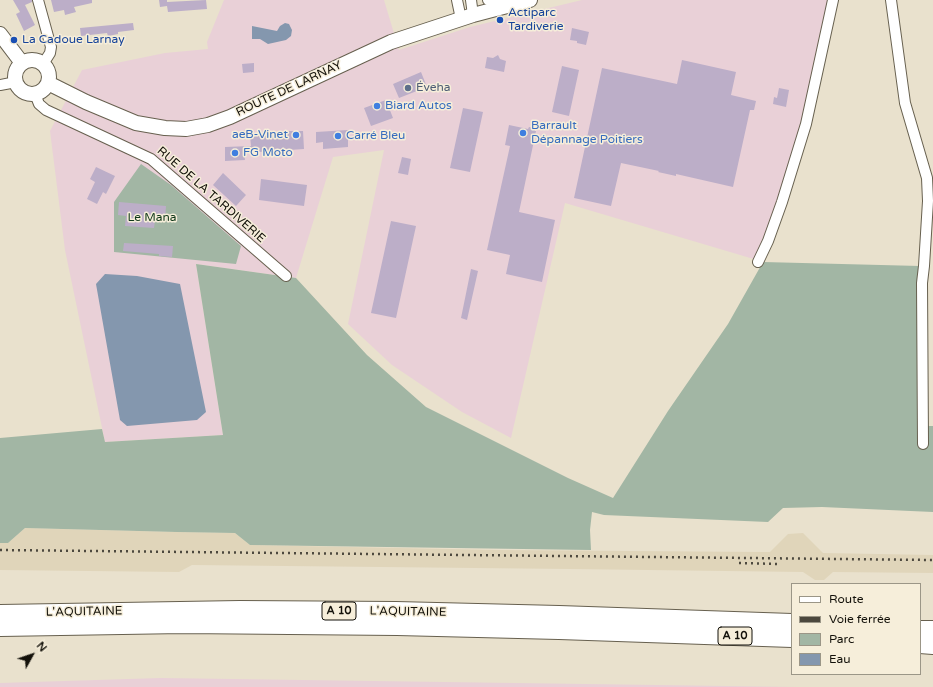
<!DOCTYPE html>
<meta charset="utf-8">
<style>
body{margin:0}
#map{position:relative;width:933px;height:687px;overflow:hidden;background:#e9e1cd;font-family:"Varela Round",sans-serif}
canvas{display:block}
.legend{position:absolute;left:791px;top:583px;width:130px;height:92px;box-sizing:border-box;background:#f6eeda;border:1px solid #9b9687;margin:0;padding:5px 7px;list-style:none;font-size:12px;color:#13110a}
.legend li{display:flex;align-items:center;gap:8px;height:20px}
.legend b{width:20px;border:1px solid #9b9687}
.north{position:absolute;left:12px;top:635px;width:40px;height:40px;-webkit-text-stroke:3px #f6eeda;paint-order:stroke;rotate:50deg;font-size:11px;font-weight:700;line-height:16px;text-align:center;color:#13110a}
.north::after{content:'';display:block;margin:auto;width:14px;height:18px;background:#13110a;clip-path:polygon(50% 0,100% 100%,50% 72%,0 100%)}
</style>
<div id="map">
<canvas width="933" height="687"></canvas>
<ul class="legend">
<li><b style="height:5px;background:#fff"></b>Route</li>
<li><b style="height:5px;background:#4c483e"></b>Voie ferrée</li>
<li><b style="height:11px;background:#a2b6a4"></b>Parc</li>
<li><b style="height:11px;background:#8497ae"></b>Eau</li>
</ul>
<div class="north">N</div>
</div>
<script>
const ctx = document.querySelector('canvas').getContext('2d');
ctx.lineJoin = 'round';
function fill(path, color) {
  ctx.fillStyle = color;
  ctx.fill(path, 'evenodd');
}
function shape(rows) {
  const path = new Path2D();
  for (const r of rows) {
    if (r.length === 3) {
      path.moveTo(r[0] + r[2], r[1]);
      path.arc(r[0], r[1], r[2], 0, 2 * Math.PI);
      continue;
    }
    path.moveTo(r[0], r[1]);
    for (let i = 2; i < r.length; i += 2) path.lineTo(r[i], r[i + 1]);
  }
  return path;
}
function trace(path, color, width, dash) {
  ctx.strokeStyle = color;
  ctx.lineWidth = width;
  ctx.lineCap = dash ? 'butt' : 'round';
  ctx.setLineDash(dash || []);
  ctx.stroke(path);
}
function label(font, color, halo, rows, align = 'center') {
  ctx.font = font + ' "Varela Round",sans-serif';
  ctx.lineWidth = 3;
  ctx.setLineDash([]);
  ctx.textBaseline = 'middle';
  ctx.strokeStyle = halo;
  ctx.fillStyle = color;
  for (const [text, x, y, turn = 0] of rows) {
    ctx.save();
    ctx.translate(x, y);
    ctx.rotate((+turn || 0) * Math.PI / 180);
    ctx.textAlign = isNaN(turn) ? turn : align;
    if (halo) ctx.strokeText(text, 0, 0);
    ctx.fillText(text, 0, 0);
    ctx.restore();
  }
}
const built = shape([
 [25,528,177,532,235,533,250,545,499,550,762,552,770,552,788,534,803,533,823,553,933,555,933,573,833,572,824,580,815,580,803,572,570,569,192,565,179,572,0,570,0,543,8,543]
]);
const industrial = shape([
 [224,0,384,0,399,50,470,27,582,0,829,0,807,116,757,260,565,203,511,438,462,412,392,365,348,324,384,150,333,157,296,278,196,264,223,435,105,442,65,250,50,131,82,70,165,53,208,49,207,42],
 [161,678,797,687,0,687,0,683]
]);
const green = shape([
 [141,164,171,185,241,246,236,264,114,252,114,202],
 [763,262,920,266,924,426,933,426,933,512,822,507,783,508,768,522,604,515,592,512,590,530,591,550,250,545,235,533,177,532,25,528,8,543,0,543,0,438,102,429,105,442,223,435,196,264,296,278,367,355,426,407,568,478,613,498,668,411,728,324]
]);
const water = shape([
 [285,23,289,24,292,30,291,36,286,40,268,44,260,39,252,39,252,26,277,31,280,26],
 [105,274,137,276,180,284,206,412,197,420,127,426,120,420,96,284]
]);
const building = shape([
 [13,0,32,0,32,2,25,5,35,25,24,31,16,14,20,12],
 [51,0,92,0,92,3,74,7,76,12,65,15,64,10,54,12],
 [159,0,167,0,167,2,206,0,207,9,168,12,167,6,160,7],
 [133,23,134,30,118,32,118,34,108,36,107,33,81,36,80,28],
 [572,28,589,32,586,45,577,43,577,41,570,40],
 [498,55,500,59,506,61,504,72,485,68,487,57,493,58],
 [682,60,736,72,731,95,756,101,754,110,750,110,733,187,676,174,676,176,658,172,659,171,621,163,611,206,574,198,602,68,677,84],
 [254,63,254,72,243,73,242,64],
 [562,66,579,70,569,116,552,112],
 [421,72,427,87,399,98,393,84],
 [779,88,789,90,786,107,773,104,774,97,777,98],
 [386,100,393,118,371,126,364,108],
 [463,108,483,112,470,172,450,168],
 [509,125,528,129,529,127,535,128,535,131,536,131,519,212,555,220,542,282,506,274,510,255,487,250,510,146,505,145],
 [348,130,348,147,323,149,323,142,316,143,316,132],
 [286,131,303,131,304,149,244,153,245,160,225,161,225,147,251,146,250,136,286,135],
 [402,157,411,159,408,175,398,173],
 [96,167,115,176,106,194,103,192,97,204,87,199,95,182,90,179],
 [223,173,246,195,236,206,213,185],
 [261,179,307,185,304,206,259,200],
 [119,202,166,206,165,221,155,220,154,228,125,226,126,216,118,215],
 [391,221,416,226,396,318,371,313],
 [124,243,173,246,172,257,159,256,159,254,123,251],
 [471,269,478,271,467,320,461,318]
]);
const street = shape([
 [38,0,51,47,50,53,43,64],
 [457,0,461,19],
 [471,0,473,15],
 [488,0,506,6],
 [891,0,905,103,927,178,928,201,924,266,922,283,923,444],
 [0,85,16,82],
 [35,94,39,104,46,110,151,159,286,276],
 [758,262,768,241,782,202,806,124,833,0]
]);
const secondary = shape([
 [0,34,22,63],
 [32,77,17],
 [48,83,86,102,136,123,165,128,186,129,208,125,230,117,391,42,473,15,530,0]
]);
const highway = shape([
 [0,614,240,610,396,611,559,615,792,623],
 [0,627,183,624,397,626,559,630,792,638],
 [920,630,933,630],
 [920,644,933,645]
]);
const rail = shape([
 [0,550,933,560],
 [739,563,779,564]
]);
const markers = [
 [500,20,4,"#1a4fb4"],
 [14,40,4,"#1a4fb4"],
 [408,88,4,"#5c6f8a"],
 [377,106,4,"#3f7fe0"],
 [523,133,4,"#3f7fe0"],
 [296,135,4,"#3f7fe0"],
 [338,136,4,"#3f7fe0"],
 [235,153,4,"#3f7fe0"]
];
const shields = [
 [339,611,34],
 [735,636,34]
];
const shieldNames = [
 ["A 10",339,611],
 ["A 10",735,636]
];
const transitNames = [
 ["Actiparc",508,13],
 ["Tardiverie",508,27],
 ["La Cadoue Larnay",22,40]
];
const serviceNames = [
 ["Éveha",416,88]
];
const streetNames = [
 ["ROUTE DE LARNAY",289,89,-25],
 ["RUE DE LA TARDIVERIE",211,195,41],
 ["L'AQUITAINE",84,612,-1],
 ["L'AQUITAINE",408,612,1]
];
const shopNames = [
 ["Biard Autos",385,106],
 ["Barrault",531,126],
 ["Dépannage Poitiers",531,140],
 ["aeB-Vinet",288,135,"right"],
 ["Carré Bleu",346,136],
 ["FG Moto",243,153]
];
const parkNames = [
 ["Le Mana",152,218]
];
fill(built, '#e0d5ba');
fill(industrial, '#e9d0d7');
fill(green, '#a2b6a4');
fill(water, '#8497ae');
fill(building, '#bcaec8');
trace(street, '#67604f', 12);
trace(secondary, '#67604f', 16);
trace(highway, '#67604f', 20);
trace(street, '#fff', 10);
trace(secondary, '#fff', 14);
trace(highway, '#fff', 18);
trace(rail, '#4c483e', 2.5, [2, 4]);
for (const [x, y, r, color] of markers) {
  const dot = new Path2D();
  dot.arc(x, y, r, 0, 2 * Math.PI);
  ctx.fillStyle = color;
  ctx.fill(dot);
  trace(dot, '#f6eeda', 1.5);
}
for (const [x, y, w] of shields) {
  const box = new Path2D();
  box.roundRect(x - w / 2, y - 9, w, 18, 3);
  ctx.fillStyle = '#f6eeda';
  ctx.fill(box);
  trace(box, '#13110a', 1);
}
label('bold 11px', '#13110a', null, shieldNames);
label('12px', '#164399', '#f6eeda', transitNames, 'left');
label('12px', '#4e5e75', '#f6eeda', serviceNames, 'left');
label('12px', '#13110a', '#f6eeda', streetNames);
label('12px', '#366cbe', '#f6eeda', shopNames, 'left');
label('12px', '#103819', '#f6eeda', parkNames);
</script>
